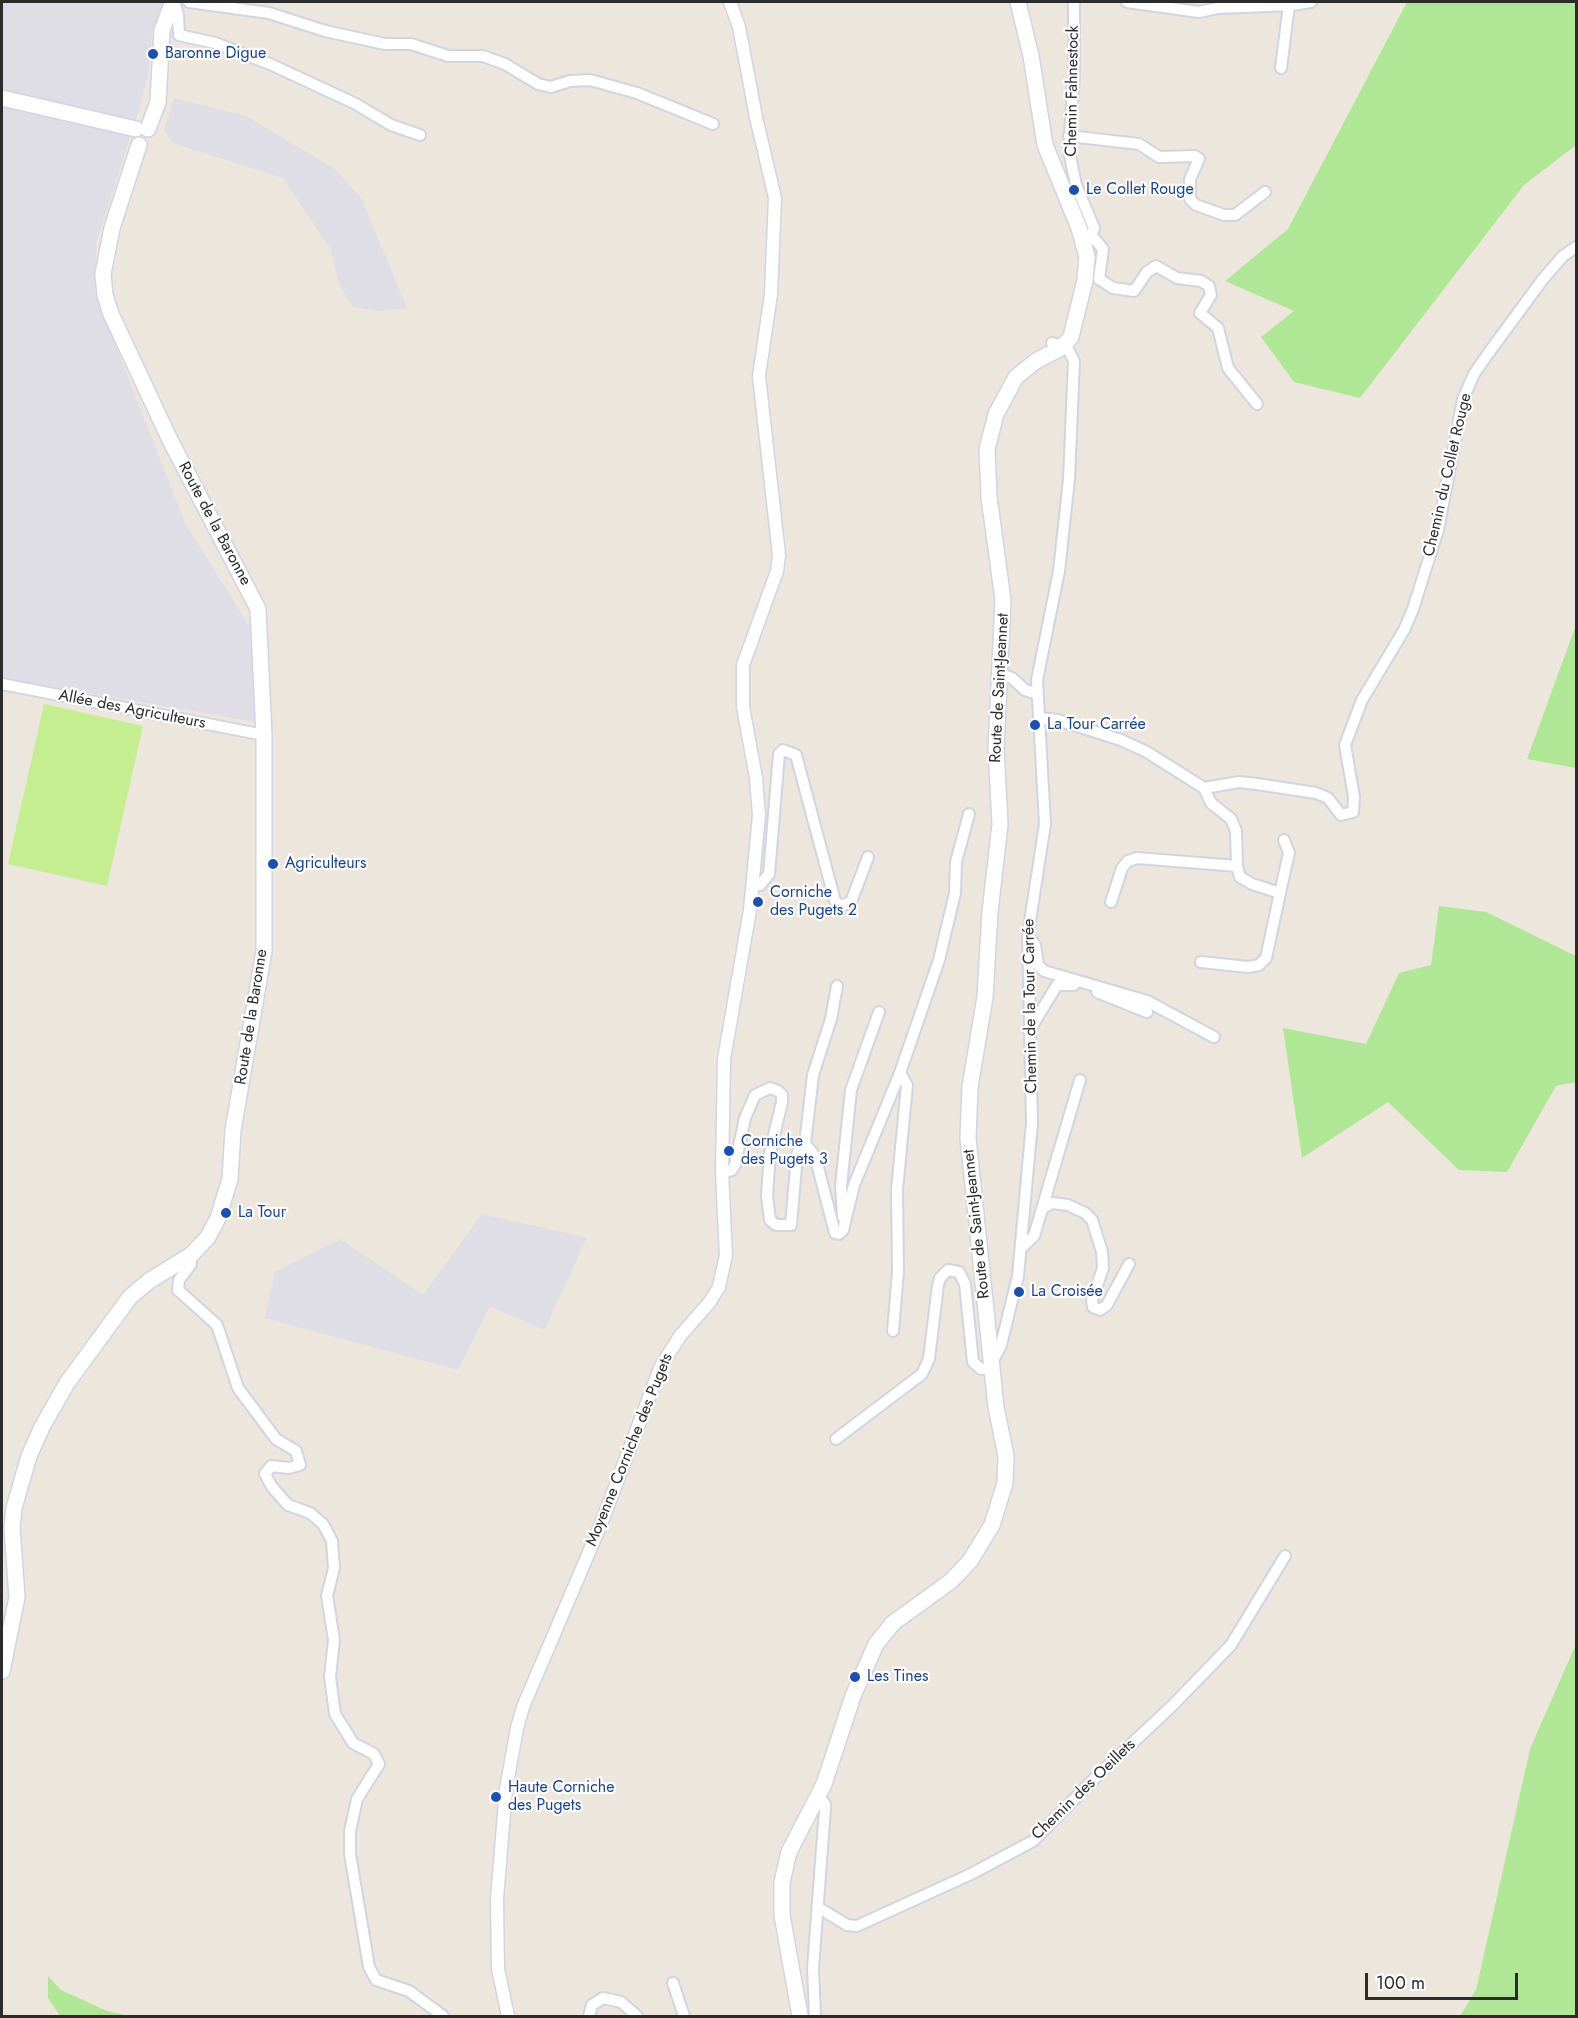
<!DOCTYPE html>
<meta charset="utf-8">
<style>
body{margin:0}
#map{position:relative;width:1578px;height:2018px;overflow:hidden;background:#ede6dc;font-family:Jost,sans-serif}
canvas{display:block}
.frame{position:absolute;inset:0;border:3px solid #2b2b2b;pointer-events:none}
.scale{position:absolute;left:1365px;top:1973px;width:153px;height:27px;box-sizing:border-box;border:3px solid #2b2b2b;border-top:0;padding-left:8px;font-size:18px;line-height:21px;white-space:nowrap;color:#2b2b2b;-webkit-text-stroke:4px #fff;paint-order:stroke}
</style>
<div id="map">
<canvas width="1578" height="2018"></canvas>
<div class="frame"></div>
<div class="scale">100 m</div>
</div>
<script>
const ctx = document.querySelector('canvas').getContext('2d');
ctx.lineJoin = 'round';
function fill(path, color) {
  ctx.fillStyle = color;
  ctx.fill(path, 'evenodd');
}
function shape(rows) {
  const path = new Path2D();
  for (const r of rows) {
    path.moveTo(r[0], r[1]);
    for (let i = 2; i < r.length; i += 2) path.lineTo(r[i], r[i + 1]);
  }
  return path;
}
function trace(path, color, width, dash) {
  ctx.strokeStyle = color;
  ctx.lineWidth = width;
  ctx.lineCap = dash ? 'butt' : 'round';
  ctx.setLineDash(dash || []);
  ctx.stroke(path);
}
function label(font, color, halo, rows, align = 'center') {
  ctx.font = font + ' Jost,sans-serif';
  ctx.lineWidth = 4.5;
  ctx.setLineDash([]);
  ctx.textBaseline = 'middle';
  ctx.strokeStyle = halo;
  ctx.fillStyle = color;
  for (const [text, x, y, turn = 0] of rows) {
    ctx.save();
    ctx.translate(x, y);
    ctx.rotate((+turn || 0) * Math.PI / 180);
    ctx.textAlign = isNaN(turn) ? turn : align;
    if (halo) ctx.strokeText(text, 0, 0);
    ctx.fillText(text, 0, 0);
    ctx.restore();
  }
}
const industrial = shape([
 [2,2,165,2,152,32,149,69,141,103,96,244,95,293,185,523,254,634,256,722,2,678],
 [174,98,246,116,335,169,361,198,407,308,378,311,353,307,339,284,331,250,283,178,173,143,164,130],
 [482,1214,587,1238,544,1330,490,1306,458,1370,265,1318,275,1272,340,1239,423,1295]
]);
const green = shape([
 [1407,2,1576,2,1576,145,1524,185,1360,398,1294,382,1261,337,1294,311,1225,281,1288,229],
 [1576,625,1576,768,1527,759],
 [1439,906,1486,912,1576,956,1576,1082,1556,1086,1507,1172,1459,1170,1388,1102,1302,1158,1283,1028,1366,1044,1399,973,1431,965],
 [1576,1644,1576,2016,1460,2016,1476,1990,1530,1749],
 [48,1976,61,1990,107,2011,129,2016,60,2016,48,1998]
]);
const pitch = shape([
 [44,704,143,726,107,886,8,864]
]);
const minor = shape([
 [174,2,178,14,179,35,215,43,270,64,356,104,391,125,420,135],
 [189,2,269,13,325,31,385,44,411,44,448,56,483,56,505,64,538,84,551,87,570,81,590,80,637,93,713,124],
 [1074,2,1074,74,1069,151,1076,185,1094,228,1089,241],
 [1127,2,1199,12,1218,8,1292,5,1311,2],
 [1281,68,1289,5],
 [1069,136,1139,144,1159,157,1195,156,1199,159,1190,179,1190,199,1196,205,1224,215,1235,215,1265,192],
 [1093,237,1103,249,1099,279,1113,288,1134,291,1147,272,1156,266,1177,278,1201,281,1209,286,1211,295,1200,313,1218,328,1228,368,1257,404],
 [1000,674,1012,678,1025,690,1037,694],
 [2,684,264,735],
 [1040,718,1058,720,1121,740,1147,752,1204,788,1239,782,1257,784,1316,793,1328,798,1341,815,1353,812,1354,797,1345,745,1362,700,1404,630,1413,609,1438,530,1463,399,1474,374,1490,351,1543,279,1563,256,1576,247],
 [753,885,760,885,769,874,779,754,783,750,796,755,835,901,840,906,851,902,868,857],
 [1280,893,1289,853,1284,840],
 [1111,902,1122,868,1128,861,1137,858,1237,866],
 [1029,937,1035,945,1038,965,1044,971,1147,1001,1214,1037],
 [1201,962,1248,967,1259,965,1266,958,1280,893,1252,884,1240,877,1237,866,1236,831,1231,819,1211,803,1204,788],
 [1097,992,1147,1012],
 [1029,1031,1057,985,1074,985],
 [805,1144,813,1075,831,1019,837,986],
 [722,1173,732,1170,735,1165,745,1118,755,1095,770,1088,778,1091,782,1095,782,1102,770,1152,767,1196,770,1220,776,1225,791,1225,797,1155,800,1147,805,1144,815,1156,835,1233,839,1234,843,1230,854,1185,900,1073,939,960,955,893,956,862,969,814],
 [1043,1208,1052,1203,1068,1205,1085,1213,1092,1220,1102,1252,1103,1268,1092,1300,1093,1307,1100,1310,1107,1305,1129,1264],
 [843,1217,841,1186,851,1090,879,1012],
 [1021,1248,1034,1236,1080,1080],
 [191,1255,191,1264,179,1280,178,1290,217,1325,238,1388,276,1439,296,1451,300,1465,289,1468,271,1466,265,1474,272,1487,288,1505,310,1513,323,1524,332,1541,334,1568,327,1596,334,1640,330,1677,335,1714,353,1743,374,1754,379,1764,357,1799,350,1831,350,1854,369,1967,376,1980,409,1991,443,2016],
 [893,1331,898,1271,897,1190,907,1085,900,1073],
 [991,1357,996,1355,1001,1345,1018,1276,1032,1123,1028,934,1045,824,1037,680,1059,571,1069,479,1074,361,1067,347,1052,343],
 [836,1439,922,1374,929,1359,938,1285,940,1278,948,1270,959,1272,965,1284,973,1362,981,1369,992,1368],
 [819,1908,847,1925,857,1926,971,1874,1033,1841,1096,1777,1172,1706,1231,1645,1285,1556],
 [673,1983,684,2016],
 [589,2016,592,2005,603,1998,621,2002,637,2016],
 [815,2016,813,1968,825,1809,825,1804,818,1796]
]);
const tertiary = shape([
 [508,2016,498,1969,497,1899,506,1789,517,1728,523,1707,601,1524,661,1366,680,1336,709,1303,719,1287,726,1255,722,1173,724,1059,750,910,759,815,756,778,743,707,743,665,777,571,779,555,759,376,771,294,775,198,756,117,739,27,730,2]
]);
const secondary = shape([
 [2,98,136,129],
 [148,129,158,102,162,30,173,2],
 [2,1671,17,1597,12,1528,14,1508,29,1456,42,1427,67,1383,130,1297,149,1281,191,1255,208,1237,218,1218,230,1179,233,1130,264,951,264,735,258,609,170,440,111,314,105,295,103,274,112,228,139,145],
 [800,2016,782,1915,782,1882,789,1852,824,1784,853,1696,876,1644,893,1623,951,1581,970,1561,992,1525,1005,1483,1006,1456,996,1407,968,1138,970,1087,985,997,990,912,1000,824,996,749,1003,600,989,497,987,449,996,414,1016,377,1036,361,1061,348,1071,337,1085,280,1087,257,1079,228,1045,145,1031,56,1018,2]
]);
const markers = [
 [153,54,6,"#1a4fb4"],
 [1074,190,6,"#1a4fb4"],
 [1035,725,6,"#1a4fb4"],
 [273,864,6,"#1a4fb4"],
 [758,902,6,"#1a4fb4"],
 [729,1151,6,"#1a4fb4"],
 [226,1213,6,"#1a4fb4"],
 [1019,1292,6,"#1a4fb4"],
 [855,1677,6,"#1a4fb4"],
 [496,1797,6,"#1a4fb4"]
];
const transitNames = [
 ["Baronne Digue",165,54],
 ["Le Collet Rouge",1086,190],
 ["La Tour Carrée",1047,725],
 ["Agriculteurs",285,864],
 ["Corniche",770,893],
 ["des Pugets 2",770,911],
 ["Corniche",741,1142],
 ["des Pugets 3",741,1160],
 ["La Tour",238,1213],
 ["La Croisée",1031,1292],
 ["Les Tines",867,1677],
 ["Haute Corniche",508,1788],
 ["des Pugets",508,1806]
];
const streetNames = [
 ["Chemin Fahnestock",1073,91,-89],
 ["Chemin du Collet Rouge",1448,475,-77],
 ["Route de la Baronne",214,524,62],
 ["Route de Saint-Jeannet",1000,688,-87],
 ["Allée des Agriculteurs",132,710,11],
 ["Chemin de la Tour Carrée",1031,1006,-91],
 ["Route de la Baronne",252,1017,-81],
 ["Route de Saint-Jeannet",977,1224,-96],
 ["Moyenne Corniche des Pugets",630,1450,-68],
 ["Chemin des Oeillets",1084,1790,-44]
];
fill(industrial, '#dfdde5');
fill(green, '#b0e796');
fill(pitch, '#c5ee91');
trace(minor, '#d1d4e4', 14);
trace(tertiary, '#d1d4e4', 15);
trace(secondary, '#d1d4e4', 18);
trace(minor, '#fff', 10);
trace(tertiary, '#fff', 12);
trace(secondary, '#fff', 15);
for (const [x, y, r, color] of markers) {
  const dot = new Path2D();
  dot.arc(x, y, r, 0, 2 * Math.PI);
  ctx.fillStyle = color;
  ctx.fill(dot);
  trace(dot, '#fff', 2);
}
label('16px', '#164399', '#fff', transitNames, 'left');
label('16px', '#2b2b2b', '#fff', streetNames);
</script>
